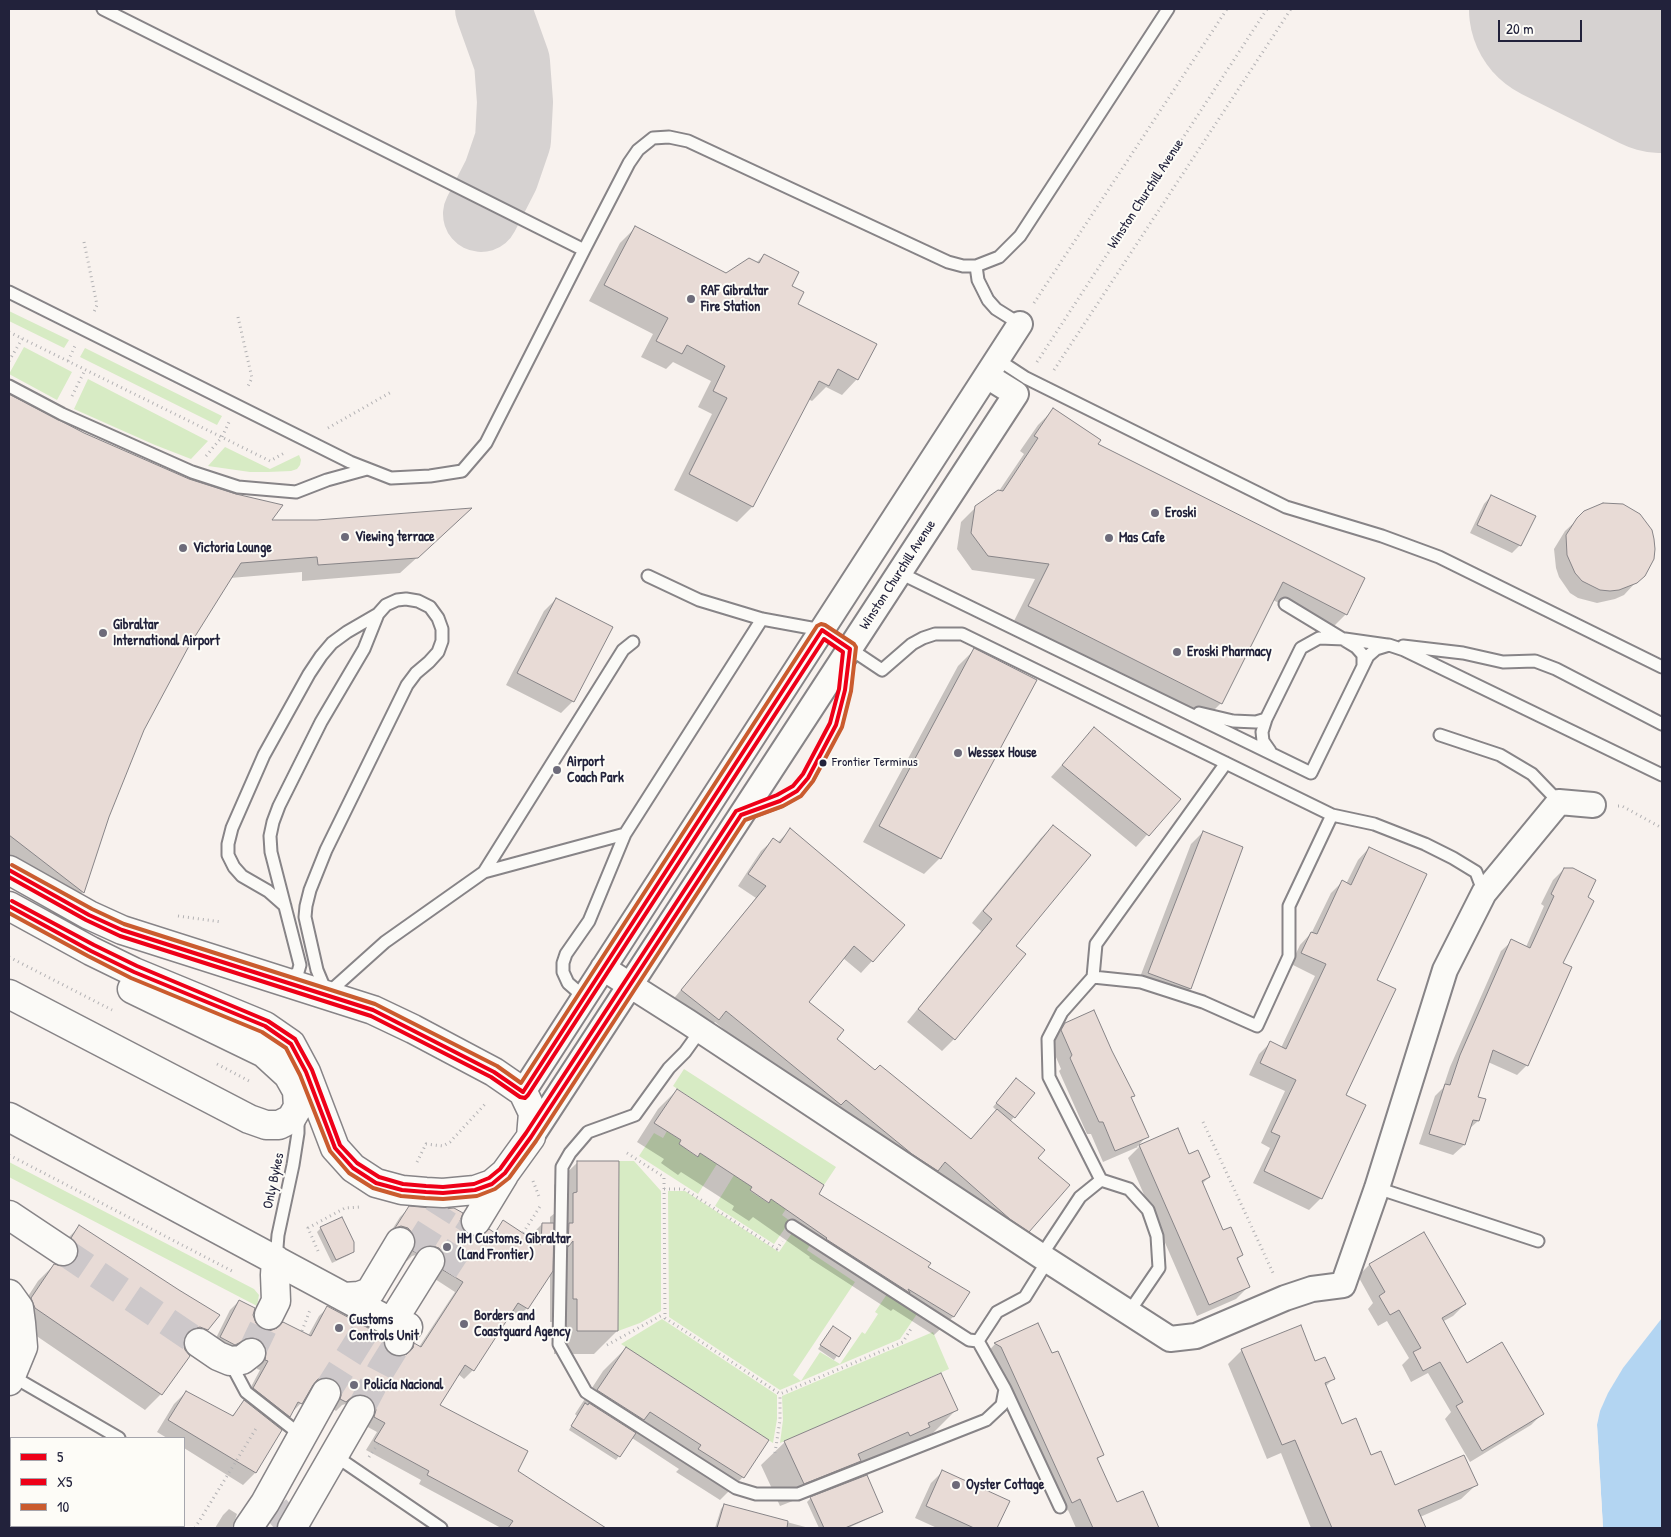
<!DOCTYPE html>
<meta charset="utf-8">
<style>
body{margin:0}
#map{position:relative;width:1671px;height:1537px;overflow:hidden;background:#f8f2ee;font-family:"Patrick Hand",sans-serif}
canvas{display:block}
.frame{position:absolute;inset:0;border:10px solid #22223b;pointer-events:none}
.legend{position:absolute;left:10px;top:1437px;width:175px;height:90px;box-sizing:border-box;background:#fdfcf7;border:1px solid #a5a5ac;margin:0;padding:6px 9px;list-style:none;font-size:15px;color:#22223b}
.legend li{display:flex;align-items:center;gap:10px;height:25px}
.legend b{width:25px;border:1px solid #a5a5ac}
.scale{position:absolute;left:1498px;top:20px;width:84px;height:22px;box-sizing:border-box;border:2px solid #22223b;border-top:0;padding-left:6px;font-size:15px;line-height:18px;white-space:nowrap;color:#22223b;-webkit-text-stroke:4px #fdfcf7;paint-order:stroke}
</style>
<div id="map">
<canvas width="1671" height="1537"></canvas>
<div class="frame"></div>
<ul class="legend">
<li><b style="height:6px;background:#ee0018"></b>5</li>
<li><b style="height:6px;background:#ee0018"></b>X5</li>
<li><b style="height:6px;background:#ca5b2e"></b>10</li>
</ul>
<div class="scale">20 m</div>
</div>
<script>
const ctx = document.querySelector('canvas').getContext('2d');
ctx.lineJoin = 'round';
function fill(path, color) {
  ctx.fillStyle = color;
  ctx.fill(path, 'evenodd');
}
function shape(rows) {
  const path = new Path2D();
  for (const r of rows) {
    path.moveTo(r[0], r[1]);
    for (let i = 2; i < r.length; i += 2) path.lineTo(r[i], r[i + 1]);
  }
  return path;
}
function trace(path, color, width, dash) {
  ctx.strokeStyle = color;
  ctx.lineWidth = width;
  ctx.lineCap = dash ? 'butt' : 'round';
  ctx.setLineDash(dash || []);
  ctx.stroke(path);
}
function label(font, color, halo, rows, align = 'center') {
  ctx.font = font + ' "Patrick Hand",sans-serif';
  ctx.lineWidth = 4;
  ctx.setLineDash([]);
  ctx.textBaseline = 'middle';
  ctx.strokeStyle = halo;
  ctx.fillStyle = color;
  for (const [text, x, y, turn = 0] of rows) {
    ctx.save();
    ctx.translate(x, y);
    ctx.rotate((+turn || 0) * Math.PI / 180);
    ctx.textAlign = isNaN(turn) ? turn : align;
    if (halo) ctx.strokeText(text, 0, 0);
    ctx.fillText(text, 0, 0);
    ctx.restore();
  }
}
const green = shape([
 [9,311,69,340,64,348,9,321],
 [24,347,72,372,57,400,9,374],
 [85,348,222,416,217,425,80,357],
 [88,379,208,441,191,459,155,445,74,409],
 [225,447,270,469,299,455,301,460,300,465,297,469,291,471,268,472,250,472,208,466],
 [684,1069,836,1167,824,1185,673,1086],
 [667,1131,681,1141,679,1144,697,1157,700,1153,717,1164,698,1194,639,1156,654,1133,663,1138],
 [619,1161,634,1161,661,1191,661,1311,640,1323,618,1331],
 [9,1162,254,1289,259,1295,257,1306,9,1177],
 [734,1175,752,1187,750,1191,768,1203,771,1199,786,1209,782,1215,790,1221,774,1244,715,1206],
 [668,1191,685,1191,779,1252,792,1233,810,1245,807,1250,855,1282,793,1375,801,1381,820,1352,840,1364,862,1332,865,1334,878,1314,875,1312,887,1294,917,1314,900,1339,780,1390,669,1317],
 [662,1319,777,1395,777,1419,773,1443,621,1344],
 [933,1332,949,1369,780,1443,783,1420,782,1396]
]);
const water = shape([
 [1662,1318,1662,1528,1603,1528,1597,1425,1600,1411,1608,1393,1623,1368]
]);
const pier = shape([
 [1596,1419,1597,1425,1603,1528,1601,1528,1595,1425]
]);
const shadow = shape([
 [636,227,726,275,756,263,764,255,791,286,797,304,857,379,842,395,826,387,812,401,808,399,752,507,737,522,674,490,712,414,698,407,711,381,673,362,666,369,641,357,653,334,589,301,620,243],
 [9,396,84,434,270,522,454,524,400,573,302,581,302,572,230,578,188,646,143,729,108,816,83,892,67,908,9,864],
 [1053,410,1096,444,1346,614,1331,629,1273,600,1221,703,1206,718,1014,621,1035,579,972,570,957,549,961,522,976,507,999,491,1024,454,1020,451,1038,425],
 [1491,496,1520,545,1512,553,1470,533,1484,504],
 [1578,519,1636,582,1624,595,1615,599,1597,603,1578,598,1570,593,1559,577,1556,568,1554,549,1565,531],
 [556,599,573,701,561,713,506,685,544,611],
 [974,650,1035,680,940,858,924,874,863,842,958,666],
 [1094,729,1179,799,1136,847,1051,777],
 [1053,826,1014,946,954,1039,942,1051,907,1022,981,931,972,923,1041,838],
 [790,830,872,961,861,973,843,958,807,1002,835,1039,875,1072,970,1140,997,1111,993,1107,1013,1083,1033,1093,1010,1122,1037,1158,1028,1231,1017,1242,829,1115,715,1022,706,1031,671,1002,756,898,738,886,761,851,773,840,777,843],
 [1203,832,1241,847,1190,989,1178,1001,1137,985,1191,844],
 [1369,848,1376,981,1344,1096,1321,1198,1309,1210,1253,1183,1270,1148,1261,1143,1285,1091,1249,1075,1259,1054,1270,1043,1281,1048,1315,976,1291,964,1300,945,1312,932,1331,893,1342,882,1346,884,1358,860],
 [1564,869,1586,897,1561,963,1527,1065,1517,1075,1488,1062,1477,1098,1478,1121,1468,1130,1464,1145,1453,1155,1419,1144,1435,1096,1443,1088,1450,1067,1501,951,1512,941,1526,947,1544,906,1541,904,1553,880],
 [1065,1024,1110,1051,1133,1095,1130,1098,1147,1136,1136,1148,1178,1130,1189,1155,1209,1177,1202,1184,1223,1232,1242,1254,1237,1260,1248,1287,1236,1299,1197,1316,1128,1158,1140,1146,1103,1162,1091,1134,1087,1134,1059,1071,1061,1069,1050,1043,1053,1037],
 [677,1090,817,1194,927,1267,968,1292,953,1317,934,1335,893,1309,891,1311,809,1258,810,1257,753,1217,749,1221,732,1210,734,1206,681,1172,678,1175,661,1163,664,1159,637,1142,658,1109],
 [578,1162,617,1331,594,1354,554,1354,554,1322,550,1322,550,1273,527,1308,518,1317,510,1312,473,1370,464,1379,458,1374,439,1405,516,1471,604,1528,501,1528,419,1484,421,1480,366,1450,377,1432,366,1426,350,1403,342,1405,336,1411,332,1408,316,1386,310,1388,301,1403,280,1425,245,1398,260,1370,257,1369,258,1361,225,1353,212,1346,230,1310,239,1301,252,1316,255,1324,262,1330,308,1336,319,1316,328,1307,392,1356,405,1356,414,1345,419,1347,455,1292,435,1279,420,1254,412,1256,407,1261,405,1260,388,1236,400,1217,409,1208,459,1221,461,1230,468,1236,475,1238,493,1233,504,1221,533,1241,533,1233,542,1224,550,1224,550,1217,555,1213,554,1185],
 [79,1227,207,1330,191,1346,182,1343,161,1394,145,1410,19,1324,16,1315,38,1281,54,1265,63,1268,62,1261,63,1243],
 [321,1228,353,1251,349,1255,332,1263,317,1232],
 [1369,1265,1465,1304,1453,1316,1442,1322,1467,1365,1543,1413,1531,1425,1470,1462,1445,1419,1451,1412,1428,1373,1411,1382,1402,1365,1409,1358,1387,1321,1378,1326,1368,1309,1373,1303,1358,1276],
 [1038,1325,1102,1454,1097,1460,1116,1504,1142,1493,1158,1528,1076,1528,1068,1510,1060,1514,990,1359,984,1356,995,1344],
 [833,1327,850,1338,834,1360,818,1349],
 [626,1348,743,1477,720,1500,676,1472,679,1469,632,1438,616,1460,569,1430,577,1416,575,1414,603,1371],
 [1242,1350,1315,1363,1333,1379,1325,1387,1342,1426,1394,1487,1476,1485,1461,1499,1420,1517,1425,1528,1311,1528,1281,1453,1267,1459,1228,1364],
 [186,1392,231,1417,245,1402,280,1430,255,1473,243,1485,184,1448,184,1438,167,1438,157,1432,174,1404],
 [956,1410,933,1433,913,1442,905,1450,836,1484,780,1506,761,1465,785,1442],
 [943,1471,1008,1501,996,1528,937,1528,915,1518,931,1483],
 [9,1483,11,1485,11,1526,80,1526,84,1528,9,1528],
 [811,1498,881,1512,877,1515,848,1528,819,1528,807,1502],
 [724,1505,809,1528,715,1528,721,1509],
 [229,1509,237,1514,232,1528,215,1528,223,1515]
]);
const taxiway = shape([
 [481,214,501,175,513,140,515,102,512,62,493,9]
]);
const runway = shape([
 [1564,9,1662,58]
]);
const building = shape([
 [635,226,726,273,749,258,759,263,764,254,799,272,792,286,804,292,798,304,877,344,858,380,838,369,829,386,819,381,753,507,689,474,727,398,713,391,725,366,687,345,682,354,656,341,668,318,604,285,635,226],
 [9,394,84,433,189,479,236,494,283,505,272,520,317,520,472,508,418,558,318,565,317,557,241,563,189,646,144,730,109,817,84,893,9,835,9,394],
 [1053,408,1101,440,1098,444,1365,578,1347,615,1283,582,1222,704,1028,606,1049,564,988,556,971,533,975,506,998,490,1003,491,1038,438,1034,436,1053,408],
 [1491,495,1536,516,1521,546,1477,525,1491,495],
 [1603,503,1623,504,1640,514,1652,530,1654,539,1655,549,1654,559,1645,576,1637,583,1619,590,1610,591,1600,590,1582,581,1575,573,1567,555,1566,535,1577,518,1584,511,1603,503],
 [556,598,613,627,574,702,517,673,556,598],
 [974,648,1037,680,941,859,879,826,974,648],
 [1094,727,1181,799,1149,836,1062,765,1094,727],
 [1053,825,1091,855,1016,946,1026,954,955,1040,918,1009,992,919,983,911,1053,825],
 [790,828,905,925,873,962,854,946,809,1002,844,1030,837,1039,875,1070,880,1065,971,1139,997,1109,1045,1150,1038,1158,1070,1185,1029,1232,1011,1220,945,1162,938,1171,912,1154,846,1100,841,1105,726,1011,719,1020,681,990,766,886,748,874,773,838,780,843,790,828],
 [1203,831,1243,847,1191,989,1148,973,1203,831],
 [1369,847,1427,874,1377,980,1396,989,1346,1095,1366,1105,1322,1199,1264,1171,1280,1136,1271,1132,1296,1080,1260,1063,1270,1041,1286,1049,1326,964,1301,953,1311,932,1317,934,1342,880,1351,885,1369,847],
 [1564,868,1573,868,1596,880,1588,897,1594,901,1563,963,1572,967,1528,1066,1493,1050,1478,1097,1486,1099,1479,1121,1473,1120,1465,1145,1429,1134,1445,1084,1450,1085,1460,1055,1511,939,1530,948,1554,896,1551,894,1564,868],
 [1094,1010,1112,1051,1135,1096,1131,1097,1149,1137,1115,1151,1103,1122,1099,1122,1070,1058,1072,1055,1061,1030,1065,1023,1094,1010],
 [1016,1078,1035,1093,1015,1118,996,1103,1016,1078],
 [677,1089,824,1185,819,1194,931,1263,928,1267,970,1292,954,1317,908,1289,910,1293,826,1239,827,1238,771,1199,769,1203,750,1190,752,1187,700,1153,698,1157,679,1144,681,1140,654,1123,677,1089],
 [1178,1128,1189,1154,1198,1150,1210,1177,1202,1181,1223,1230,1231,1227,1243,1255,1237,1258,1250,1287,1209,1305,1139,1145,1178,1128],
 [577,1161,619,1161,618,1331,577,1331,577,1299,573,1299,573,1241,568,1247,569,1223,573,1223,573,1193,577,1192,577,1161],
 [409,1206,442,1209,454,1208,463,1213,460,1221,463,1229,468,1235,475,1237,483,1235,489,1229,495,1233,503,1220,541,1245,542,1223,554,1223,553,1271,528,1309,518,1303,474,1371,465,1365,440,1405,528,1451,518,1471,606,1528,508,1528,513,1521,427,1475,429,1471,374,1441,385,1423,374,1417,376,1410,374,1403,368,1397,360,1394,352,1397,346,1402,340,1399,342,1392,339,1385,333,1379,325,1377,318,1379,313,1385,302,1404,298,1402,290,1417,253,1388,268,1361,265,1360,266,1351,263,1343,257,1339,249,1338,235,1345,220,1337,239,1300,255,1308,253,1315,256,1323,262,1329,269,1331,277,1328,283,1322,311,1336,327,1306,383,1336,386,1349,393,1355,401,1356,407,1354,413,1348,414,1343,421,1347,463,1282,443,1270,446,1261,444,1254,439,1248,430,1245,422,1248,417,1253,413,1251,416,1243,413,1234,408,1228,401,1226,395,1228,409,1206],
 [342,1217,354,1242,354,1252,336,1260,320,1227,342,1217],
 [79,1225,179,1290,220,1315,208,1330,200,1327,192,1329,186,1334,183,1342,185,1350,190,1356,162,1395,35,1308,31,1298,54,1264,62,1266,69,1265,76,1259,78,1252,77,1245,71,1238,79,1225],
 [1424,1232,1466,1304,1442,1318,1467,1363,1502,1342,1544,1414,1482,1451,1456,1406,1463,1402,1440,1362,1423,1371,1413,1352,1421,1348,1399,1310,1390,1315,1379,1296,1385,1292,1369,1264,1424,1232],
 [1038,1323,1052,1353,1058,1351,1104,1455,1097,1458,1117,1502,1143,1491,1159,1528,1093,1528,1080,1499,1072,1503,1001,1347,994,1343,1038,1323],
 [1301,1325,1315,1361,1325,1357,1335,1379,1325,1383,1342,1424,1356,1418,1371,1455,1381,1451,1395,1485,1464,1455,1478,1485,1418,1510,1426,1528,1332,1528,1295,1440,1282,1445,1241,1349,1301,1325],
 [833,1326,851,1338,839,1357,820,1345,833,1326],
 [626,1347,769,1440,744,1478,698,1449,701,1445,650,1412,644,1420,597,1390,626,1347],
 [941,1373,958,1410,928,1423,930,1427,910,1436,908,1432,858,1454,861,1461,804,1484,784,1441,941,1373],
 [186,1391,233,1416,244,1400,282,1430,256,1473,168,1420,186,1391],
 [585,1403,588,1405,589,1403,636,1433,620,1457,571,1426,585,1403],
 [942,1470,1010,1501,997,1528,974,1528,926,1506,942,1470],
 [867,1475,883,1512,845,1528,824,1528,810,1497,867,1475],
 [724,1504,788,1521,787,1528,717,1528,724,1504]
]);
const trunkTunnel = shape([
 [63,1251,199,1343],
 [415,1252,444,1206],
 [444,1270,476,1221],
 [251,1353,269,1315],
 [326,1393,369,1325],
 [360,1410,381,1370,399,1341],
 [274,1528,307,1500]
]);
const path = shape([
 [84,242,97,305,94,312],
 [1034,303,1227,9],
 [238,317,252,378,247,388],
 [9,332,270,461,286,452],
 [9,361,22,339],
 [68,361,75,346],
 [1037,362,1267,9],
 [1054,370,1291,9],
 [72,396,85,370],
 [328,428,393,391],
 [206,456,222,437,229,422],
 [1618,806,1622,806,1662,828],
 [178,916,222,922],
 [9,957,112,1010],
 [217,1064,251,1082],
 [1203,1122,1274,1275],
 [627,1153,664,1177,665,1318,780,1394,903,1342,912,1327],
 [9,1155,234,1272],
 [417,1162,426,1144,443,1146,450,1142,487,1102],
 [533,1181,540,1199],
 [664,1189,684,1189,777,1249,782,1241],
 [523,1233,541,1205],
 [318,1251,308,1228,345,1208,360,1207],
 [302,1331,310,1310],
 [607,1345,664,1314],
 [775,1453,780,1420,780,1394],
 [369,1457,378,1444],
 [195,1528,257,1427]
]);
const service = shape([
 [103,9,584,250,629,163,638,150,653,138,669,137,688,141,948,262,963,266,976,266,999,257,1020,236,1168,9],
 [976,266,978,280,988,300,996,309,1020,324],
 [9,292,350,462,391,478,430,476,462,471,486,443,584,250],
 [997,359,1026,378,1286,507,1382,536,1439,557,1662,667],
 [9,386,62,414,192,472,238,487,296,492,327,480,367,469],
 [900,573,1311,773,1368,656,1376,649,1389,645,1404,650,1662,775],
 [648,576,699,600,762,619,822,630,882,670,912,644,923,638,935,634,962,634,1332,815],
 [1285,604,1356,647,1363,655,1363,666],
 [1403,646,1463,653,1503,662,1535,661,1556,669,1662,724],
 [1199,713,1233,721,1256,722,1266,719,1301,648,1319,638,1345,639,1387,645],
 [1266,719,1262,732,1263,741,1270,751],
 [1440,735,1500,755,1532,774,1559,802],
 [745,814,780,801,797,791,808,778,836,725,845,690,848,661],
 [484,872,623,650,633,642],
 [285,906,268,891,242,876,234,867,228,855,228,844,232,828,264,755,309,674,321,656,332,643,347,632,378,614,386,605,397,600,406,599,418,601,430,607,438,618,442,629,442,641,438,652,429,662,416,673,407,685,326,850,310,890,306,906,305,917,317,970,327,994,385,942,484,872,625,834],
 [1093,977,1141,982,1203,1002,1257,1026,1289,956,1289,906,1332,815,1374,824,1425,844,1453,858,1476,872,1484,893],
 [285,979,292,977,298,972,300,965,271,852,270,836,273,822,279,806,321,722,364,649,378,614],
 [584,997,568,983,563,972,563,963,566,954,589,921,625,834,762,619],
 [700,1031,685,1052,669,1068,635,1115,588,1132,570,1153,562,1167,559,1344,586,1392,736,1488,756,1494,798,1494,986,1420,1002,1405,1005,1389,978,1341],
 [1101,1180,1049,1077,1048,1039,1062,1012,1093,977,1096,944,1226,763],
 [1377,1188,1538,1241],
 [792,1226,969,1340,978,1341],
 [1041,1256,1080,1197,1101,1180,1129,1189,1148,1210,1157,1236,1159,1268,1129,1312],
 [276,1260,278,1235,293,1165,298,1133,298,1117],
 [978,1341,997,1312,1025,1297,1048,1260],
 [230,1362,246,1392,302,1436],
 [12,1376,119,1438],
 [1005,1389,1060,1507],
 [9,1452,11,1453],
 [334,1455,441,1528]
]);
const minor = shape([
 [603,968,688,1022,1041,1256,1170,1339,1196,1336,1285,1298,1312,1289,1343,1285,1377,1188,1445,970,1484,893,1559,802,1593,805],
 [523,1092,1020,324],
 [531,1137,1016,394,987,376]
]);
const trunk = shape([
 [9,870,89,915,122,930,373,1010,413,1029,494,1072,523,1092,533,1113,531,1137,505,1173,492,1184,475,1190,443,1193,426,1192,402,1190,376,1183,353,1168,335,1148,306,1072,291,1044,265,1026,134,972,91,951,9,906],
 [9,994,249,1119,266,1125,279,1125,291,1119,298,1107,297,1091,288,1075,264,1053,132,989],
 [9,1117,398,1326,408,1327],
 [9,1215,63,1251],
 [476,1221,504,1175],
 [9,1294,19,1308,21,1323,23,1347,9,1381],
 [344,1297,359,1296,370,1292,400,1242],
 [269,1315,276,1301,275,1275,276,1260],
 [399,1341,397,1314,430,1261],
 [199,1343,218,1356,230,1361,242,1360,251,1353],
 [248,1528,265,1503,326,1393],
 [292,1528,360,1410]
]);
const bus1 = shape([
 [9,870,89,915,122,930,373,1010,494,1072,523,1092,822,630,850,649,845,690,836,725,808,778,797,791,780,801,741,815,531,1137,505,1173,492,1184,475,1190,443,1193,426,1192,402,1190,376,1183,353,1168,335,1148,306,1072,291,1044,265,1026,134,972,91,951,9,906]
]);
const bus2 = shape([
 [9,877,86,920,120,936,371,1016,491,1077,520,1097,525,1098,528,1095,824,639,843,652,839,689,830,723,803,774,793,786,777,795,736,811,526,1133,500,1169,489,1178,474,1184,443,1187,426,1186,403,1184,379,1177,357,1163,340,1145,312,1070,295,1039,268,1021,137,966,94,945,12,901]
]);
const bus3 = shape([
 [9,913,88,956,131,978,262,1032,286,1048,300,1075,330,1151,349,1173,373,1188,401,1196,425,1198,443,1199,477,1196,495,1189,509,1178,536,1141,745,820,783,806,801,796,813,781,842,727,851,691,856,647,854,644,825,625,821,624,817,626,521,1083,497,1066,375,1004,124,924,92,909,12,865]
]);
const markers = [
 [691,299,5,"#6d6b7a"],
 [1155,513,5,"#6d6b7a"],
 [345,537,5,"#6d6b7a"],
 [1109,538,5,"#6d6b7a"],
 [183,548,5,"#6d6b7a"],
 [103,633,5,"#6d6b7a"],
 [1177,652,5,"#6d6b7a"],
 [958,753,5,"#6d6b7a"],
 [823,763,4.5,"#22223b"],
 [557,770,5,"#6d6b7a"],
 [447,1247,5,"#6d6b7a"],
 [464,1324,5,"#6d6b7a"],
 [339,1328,5,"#6d6b7a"],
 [354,1385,5,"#6d6b7a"],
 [956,1485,5,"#6d6b7a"]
];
const busNames = [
 ["Frontier Terminus",832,763]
];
const streetNames = [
 ["Winston Churchill Avenue",1146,194,-57],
 ["Winston Churchill Avenue",898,575,-57],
 ["Only Bykes",274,1181,-78]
];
const poiNames = [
 ["RAF Gibraltar",701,291],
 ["Fire Station",701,307],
 ["Eroski",1165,513],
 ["Viewing terrace",355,537],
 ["Mas Cafe",1119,538],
 ["Victoria Lounge",193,548],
 ["Gibraltar",113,625],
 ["International Airport",113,641],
 ["Eroski Pharmacy",1187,652],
 ["Wessex House",968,753],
 ["Airport",567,762],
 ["Coach Park",567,778],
 ["HM Customs, Gibraltar",457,1239],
 ["(Land Frontier)",457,1255],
 ["Borders and",474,1316],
 ["Coastguard Agency",474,1332],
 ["Customs",349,1320],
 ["Controls Unit",349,1336],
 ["Policía Nacional",364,1385],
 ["Oyster Cottage",966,1485]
];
fill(green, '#d7ebc4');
fill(water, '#b3d5f2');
fill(pier, '#f8f2ee');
fill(shadow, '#0003');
trace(taxiway, '#d6d2d1', 76);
trace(runway, '#d6d2d1', 190);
fill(building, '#e8dbd6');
trace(building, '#878487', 1);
trace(trunkTunnel, '#cdc8ca', 28, [28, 14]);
trace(service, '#878487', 15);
trace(minor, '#878487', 28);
trace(trunk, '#878487', 31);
trace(path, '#b3b2b4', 3, [1, 4]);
trace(service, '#fbfaf7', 11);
trace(minor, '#fbfaf7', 24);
trace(trunk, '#fbfaf7', 28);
trace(bus1, '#ee0018', 4);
trace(bus2, '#ee0018', 4);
trace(bus3, '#ca5b2e', 4);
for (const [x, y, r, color] of markers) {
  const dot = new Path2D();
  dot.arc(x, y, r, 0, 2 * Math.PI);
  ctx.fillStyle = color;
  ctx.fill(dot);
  trace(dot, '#fdfcf7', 2);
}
label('13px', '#22223b', '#fdfcf7', busNames, 'left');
label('14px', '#22223b', '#fdfcf7', streetNames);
label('bold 14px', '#22223b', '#fdfcf7', poiNames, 'left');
</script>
